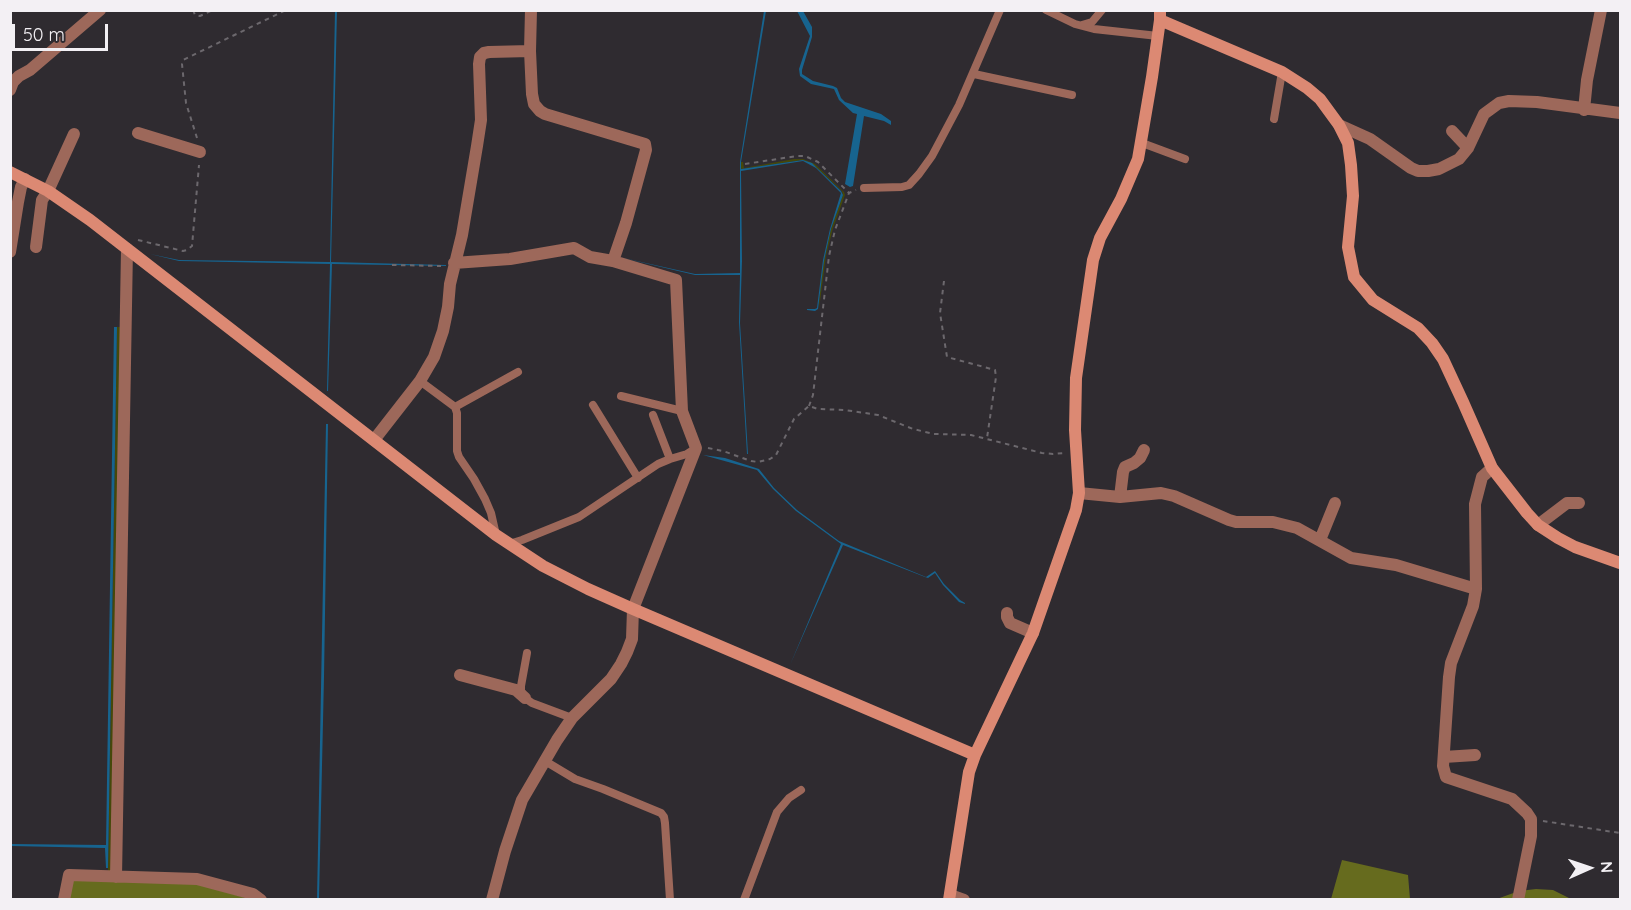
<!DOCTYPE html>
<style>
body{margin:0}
#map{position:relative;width:1631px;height:910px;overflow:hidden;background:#2f2b30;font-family:Quicksand,sans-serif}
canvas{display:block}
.frame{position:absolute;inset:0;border:12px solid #f3f0f4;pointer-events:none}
.north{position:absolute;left:1559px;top:838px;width:60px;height:60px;-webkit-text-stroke:4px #2f2b30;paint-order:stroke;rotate:87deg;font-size:16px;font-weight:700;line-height:24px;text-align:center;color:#f3f0f4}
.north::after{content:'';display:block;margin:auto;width:21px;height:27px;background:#f3f0f4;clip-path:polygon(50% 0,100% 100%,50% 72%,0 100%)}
.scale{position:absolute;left:12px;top:24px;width:96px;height:27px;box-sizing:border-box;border:3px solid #f3f0f4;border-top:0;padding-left:8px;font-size:18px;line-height:21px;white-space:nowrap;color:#f3f0f4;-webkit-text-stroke:4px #2f2b30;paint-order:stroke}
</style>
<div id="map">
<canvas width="1631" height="910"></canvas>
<div class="frame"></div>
<div class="north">N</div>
<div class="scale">50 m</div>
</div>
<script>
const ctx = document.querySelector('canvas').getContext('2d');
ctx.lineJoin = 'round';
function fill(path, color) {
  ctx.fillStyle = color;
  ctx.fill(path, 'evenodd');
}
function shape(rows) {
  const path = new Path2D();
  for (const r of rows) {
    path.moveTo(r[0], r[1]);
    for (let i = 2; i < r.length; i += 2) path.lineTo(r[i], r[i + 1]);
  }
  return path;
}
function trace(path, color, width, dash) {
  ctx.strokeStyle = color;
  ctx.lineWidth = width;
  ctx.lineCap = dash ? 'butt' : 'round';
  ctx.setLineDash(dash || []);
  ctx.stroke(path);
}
const green = shape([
 [794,159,803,159,815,164,844,192,845,195,833,228,826,256,819,309,820,289,824,261,831,229,843,195,842,191,817,168,803,160,741,169,741,162,743,162,744,168],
 [117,327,122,327,112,870,108,872]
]);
const forest = shape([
 [1342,860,1408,875,1410,899,1331,899],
 [71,879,193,883,254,900,68,900],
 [1536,889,1553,890,1571,899,1494,900,1519,891]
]);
const water = shape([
 [335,11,337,11,331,262,446,265,446,266,332,264,328,391,327,391,330,264,179,261,150,254,179,260,330,262],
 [764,11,766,11,741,162,741,169,803,160,812,163,817,168,841,191,843,195,831,229,824,261,818,309,815,311,807,310,807,309,815,309,817,308,823,260,830,229,841,193,816,168,803,161,741,171,742,261,740,323,748,454,747,454,739,322,740,275,695,275,619,257,695,274,740,273,740,162],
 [797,11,803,11,812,27,812,37,802,70,802,74,813,81,833,86,837,88,841,98,845,102,881,114,891,121,891,125,884,121,864,116,853,186,850,187,845,184,857,114,853,113,839,100,834,89,811,84,800,76,799,69,810,36],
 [114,327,117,327,108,868,106,868,105,848,11,846,10,844,106,845],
 [326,424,328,424,324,677,319,899,317,900],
 [703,455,725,458,759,469,774,488,797,510,839,541,926,577,935,571,944,584,960,600,965,603,965,604,959,602,943,585,935,573,928,578,925,577,843,545,790,665,841,544,796,511,773,489,757,470]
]);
const path = shape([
 [193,10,195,15,200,16,213,10],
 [197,138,186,103,182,64,183,60,286,10],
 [745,164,797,156,805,156,818,162,849,193],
 [138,240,183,251,187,250,192,246,199,165],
 [392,265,441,266],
 [944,281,940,313,947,357,995,370,996,377,987,438],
 [809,406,813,395,829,256,835,230,846,201,849,193,856,190],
 [708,448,723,451,751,461,758,462,770,459,776,455,794,419,809,406,818,409,845,410,878,415,913,429,934,434,971,435,1042,453,1053,454,1064,453],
 [1543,821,1620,833]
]);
const lane = shape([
 [1046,10,1075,24,1094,29,1158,36],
 [1082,25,1092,22,1102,10],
 [974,74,1072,95],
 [1274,119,1282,72],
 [1142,143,1185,159],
 [864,188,902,187,909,185,919,174,932,156,959,105,1000,10],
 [420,381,455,407,457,413,457,451,459,457,474,479,485,499,491,513,496,535],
 [621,396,682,411],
 [593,405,638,478],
 [455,407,518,372],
 [653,415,670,459],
 [509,544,522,540,579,517,658,464,670,459,687,454,695,449],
 [527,653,521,686,521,691,525,698,532,703,572,718],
 [545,761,575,779,603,789,661,813,664,817,665,823,670,900],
 [744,900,777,812,789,798,801,790]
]);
const street = shape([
 [531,10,530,51,532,94,534,104,540,111,545,114,645,144,646,150,626,223,613,261],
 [10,90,13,82,19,76,30,70,100,10],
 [1584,110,1587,80,1601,10],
 [1339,125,1370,139,1411,168,1418,171,1428,171,1439,169,1459,159,1468,148,1484,114,1499,103,1509,101,1537,102,1620,113],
 [1452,131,1468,148],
 [138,133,200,152],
 [36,247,42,200,48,191,74,134],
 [10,252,18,202,21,187,25,179],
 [454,263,510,259,574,248,590,257,613,261,676,280,682,411,696,448,633,609,632,639,627,652,621,664,611,679,572,718,557,740,522,800,505,851,492,900],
 [374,440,420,381,434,357,443,331,448,307,450,284,462,235,477,146,481,120,479,64,480,57,484,53,489,52,530,51],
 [1492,468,1482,477,1475,504,1476,589,1473,606,1451,663,1449,677,1443,766,1446,777,1512,799,1527,813,1531,819,1531,836,1518,900],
 [1079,493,1120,497,1161,493,1174,496,1229,520,1236,522,1273,522,1297,528,1351,558,1396,565,1476,589],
 [1120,497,1123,472,1125,467,1134,463,1140,458,1144,450],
 [1538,525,1567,503,1579,503],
 [1320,540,1335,503],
 [1007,613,1007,617,1010,623,1033,633],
 [460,675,516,690,525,698],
 [1444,757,1475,755],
 [116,877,127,249],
 [950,895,964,900],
 [64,900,69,875,197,879,253,894,261,900]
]);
const secondary = shape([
 [1160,20,1282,72,1307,88,1320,99,1339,125,1348,143,1351,165,1353,196,1348,247,1354,277,1373,300,1418,328,1432,343,1443,359,1463,402,1492,468,1527,513,1538,525,1558,538,1575,547,1620,563],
 [10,172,48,191,90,220,496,535,543,566,588,589,633,609,975,755],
 [949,900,969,772,975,755,1033,633,1076,510,1079,493,1075,430,1076,378,1093,260,1100,238,1121,199,1138,159,1152,77,1160,20,1160,10]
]);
fill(green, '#45480a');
fill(forest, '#666b1e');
fill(water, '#17648f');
trace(path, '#6c686d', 2, [4.5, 4.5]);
trace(lane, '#9d685a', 8);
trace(street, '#9d685a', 12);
trace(secondary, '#dc8973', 12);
</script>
